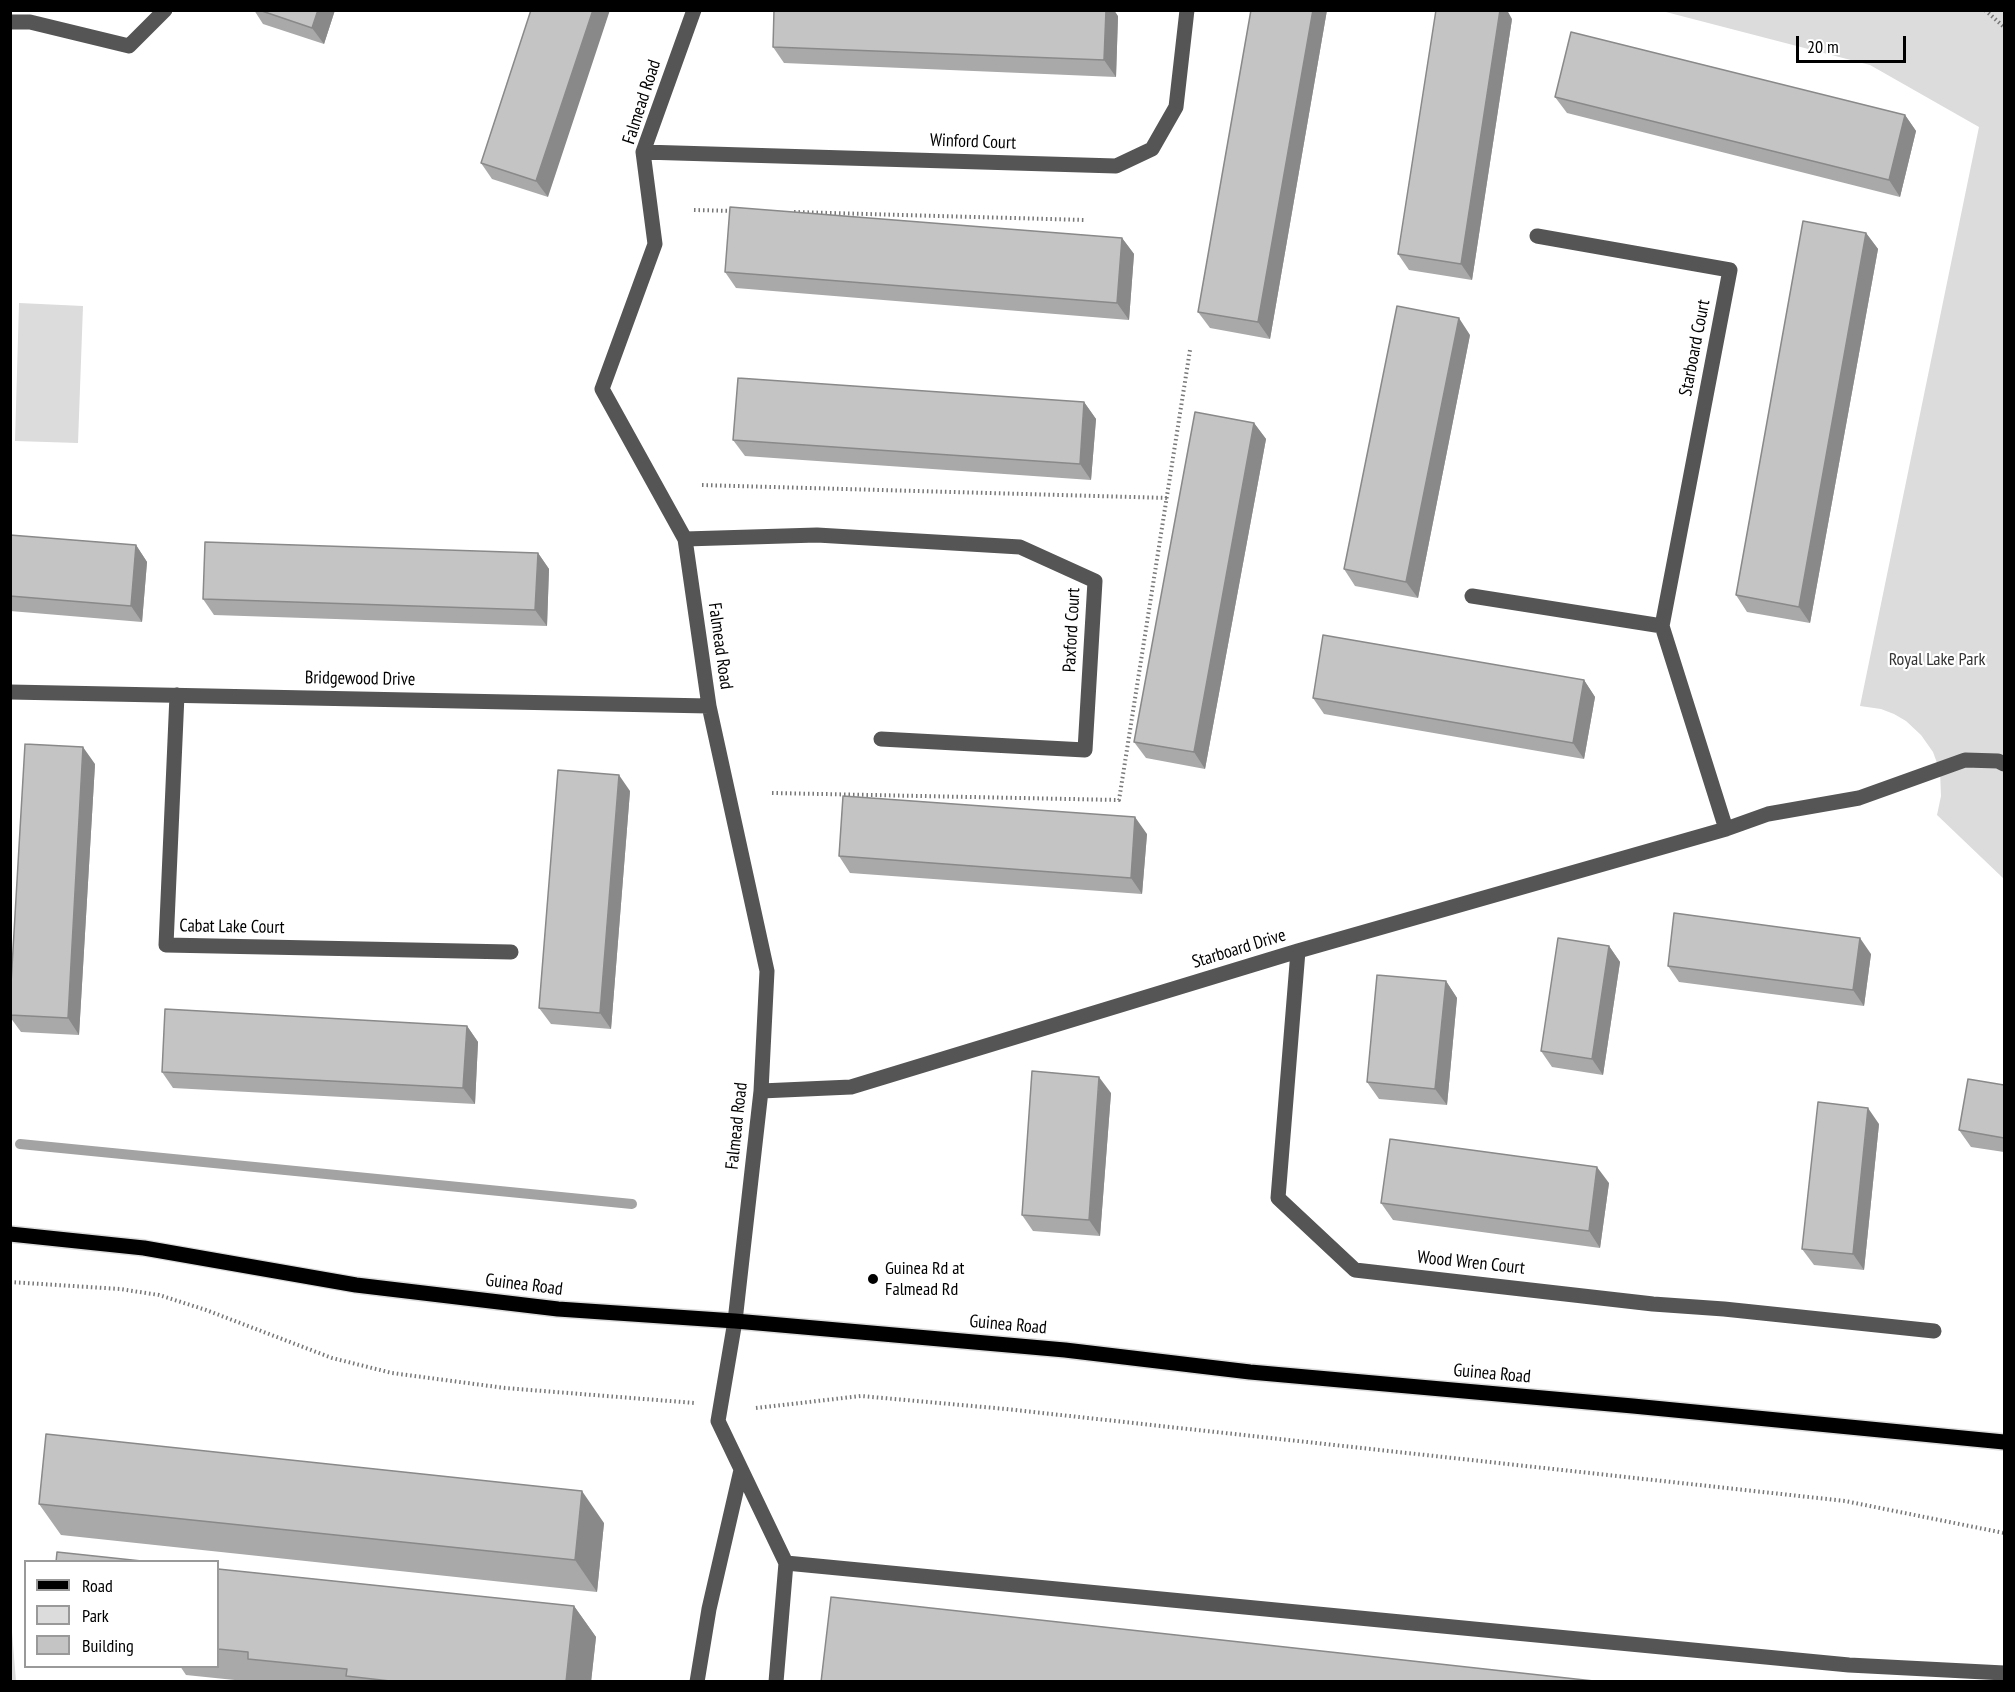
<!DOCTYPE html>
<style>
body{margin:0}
#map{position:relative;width:2015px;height:1692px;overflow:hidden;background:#fff;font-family:"PT Sans Narrow",sans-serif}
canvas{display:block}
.frame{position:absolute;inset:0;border:12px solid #000;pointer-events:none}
.legend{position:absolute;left:24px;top:1560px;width:195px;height:108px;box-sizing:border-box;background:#fff;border:2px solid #999;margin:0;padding:8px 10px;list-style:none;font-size:18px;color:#000}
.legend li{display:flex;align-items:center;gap:12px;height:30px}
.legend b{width:30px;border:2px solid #999}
.scale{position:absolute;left:1796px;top:36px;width:110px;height:27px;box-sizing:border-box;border:3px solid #000;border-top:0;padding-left:8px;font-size:18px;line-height:21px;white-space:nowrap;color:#000;-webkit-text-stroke:4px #fff;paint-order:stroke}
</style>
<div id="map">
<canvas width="2015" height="1692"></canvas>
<div class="frame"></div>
<ul class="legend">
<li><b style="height:8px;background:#000"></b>Road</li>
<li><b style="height:16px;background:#dcdcdc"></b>Park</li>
<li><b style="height:16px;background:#c4c4c4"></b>Building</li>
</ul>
<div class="scale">20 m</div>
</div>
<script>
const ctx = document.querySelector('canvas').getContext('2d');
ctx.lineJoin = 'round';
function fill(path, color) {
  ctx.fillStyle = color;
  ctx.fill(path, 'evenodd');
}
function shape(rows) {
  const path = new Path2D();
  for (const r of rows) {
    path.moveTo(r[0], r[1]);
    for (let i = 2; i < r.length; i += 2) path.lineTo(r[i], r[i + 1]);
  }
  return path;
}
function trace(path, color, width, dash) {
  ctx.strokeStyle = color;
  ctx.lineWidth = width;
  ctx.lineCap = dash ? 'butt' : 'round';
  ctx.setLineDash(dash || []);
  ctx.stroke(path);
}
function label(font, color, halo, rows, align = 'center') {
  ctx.font = font + ' "PT Sans Narrow",sans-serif';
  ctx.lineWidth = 4.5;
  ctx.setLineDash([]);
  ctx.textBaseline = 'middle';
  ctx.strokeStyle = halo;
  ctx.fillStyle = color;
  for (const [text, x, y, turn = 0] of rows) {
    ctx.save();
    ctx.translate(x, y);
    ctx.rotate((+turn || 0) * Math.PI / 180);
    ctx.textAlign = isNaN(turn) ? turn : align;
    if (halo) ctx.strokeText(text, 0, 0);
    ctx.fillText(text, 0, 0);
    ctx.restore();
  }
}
const green = shape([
 [1662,11,2004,11,2004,879,1937,815,1941,796,1940,771,1933,752,1921,735,1906,721,1894,714,1881,709,1860,706,1979,127,1870,65],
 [19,303,83,306,78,443,15,441],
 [11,1613,12,1632,16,1681,11,1681]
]);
const stream = shape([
 [20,1144,632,1204]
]);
const path = shape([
 [1985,10,2004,27],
 [694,210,735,211],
 [794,212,1084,220],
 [702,485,1167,498],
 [772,793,1119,800,1190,350],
 [10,1282,120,1289,159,1295,206,1310,332,1358,392,1373,505,1388,695,1403],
 [756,1408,861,1396,1006,1409,1845,1501,2004,1533]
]);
const minor = shape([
 [694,10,643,152,655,244,602,389,685,539,709,706,767,971,761,1091,735,1321,718,1421,786,1563,1849,1665,2004,1673],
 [10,22,30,22,129,46,165,10],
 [643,152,1116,166,1152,149,1176,107,1187,10],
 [1537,236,1730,270,1662,626,1726,829],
 [685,539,817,535,1020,547,1095,581,1085,750,881,739],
 [1472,596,1662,626],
 [10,692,709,706],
 [177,695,166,945,511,952],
 [1298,951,1278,1198,1355,1270,1653,1304,1724,1309,1934,1331],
 [761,1091,851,1087,1298,951,1726,829,1768,814,1859,798,1965,760,1998,761,2004,764],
 [697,1682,709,1609,741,1470],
 [776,1682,786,1563]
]);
const major = shape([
 [10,1234,144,1248,356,1285,558,1309,735,1321,1065,1350,1250,1372,1633,1406,2004,1442]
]);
const wall = shape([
 [254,10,335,10,324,44,263,24],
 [531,10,548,197,492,179,481,163],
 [1251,10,1327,10,1270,339,1210,328,1198,312],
 [1118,16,1116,77,784,63,773,47],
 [1512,19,1472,280,1409,270,1398,254],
 [1555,97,1905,115,1916,131,1900,197,1567,113],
 [1866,233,1878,249,1810,623,1747,612,1736,595],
 [1122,238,1134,254,1129,320,736,288,725,272],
 [1470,335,1418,598,1355,586,1344,569],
 [1084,402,1096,419,1091,480,745,456,733,440],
 [1254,423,1266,439,1205,769,1146,758,1134,742],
 [10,535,136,545,147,562,142,622,10,611],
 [538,553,549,569,547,626,214,615,203,599],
 [1584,680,1595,697,1584,759,1324,714,1313,698],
 [95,764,79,1035,21,1032,10,1017,10,1001],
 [630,791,611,1029,551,1024,539,1008],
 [1147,834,1142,894,850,873,839,856],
 [1609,946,1620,962,1603,1075,1552,1067,1541,1051],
 [1871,954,1864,1006,1679,982,1668,966],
 [1446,981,1457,998,1447,1105,1379,1099,1367,1082],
 [467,1026,478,1042,475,1104,173,1088,162,1072],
 [2004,1085,2004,1152,1971,1147,1959,1130],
 [1111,1093,1100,1236,1033,1231,1022,1215],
 [1879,1124,1864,1270,1814,1265,1802,1249],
 [1609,1183,1600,1248,1393,1220,1381,1203],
 [39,1504,604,1523,597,1592,61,1535],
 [218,1569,574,1606,596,1637,591,1682,254,1682,186,1675,180,1666,218,1666]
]);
const shadedWall = shape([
 [318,10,335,10,324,44,312,28],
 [593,10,610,10,548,197,536,181],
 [1106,10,1114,10,1118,16,1116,77,1104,60],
 [1313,10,1327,10,1270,339,1258,322],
 [1500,10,1507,10,1512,19,1472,280,1461,264],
 [1905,115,1916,131,1900,197,1889,180],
 [1866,233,1878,249,1810,623,1799,607],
 [1122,238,1134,254,1129,320,1117,303],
 [1459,318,1470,335,1418,598,1406,582],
 [1084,402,1096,419,1091,480,1080,464],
 [1254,423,1266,439,1205,769,1194,752],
 [136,545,147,562,142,622,131,606],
 [538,553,549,569,547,626,535,610],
 [1584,680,1595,697,1584,759,1573,743],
 [83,747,95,764,79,1035,68,1018],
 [619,775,630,791,611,1029,600,1013],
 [1135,817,1147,834,1142,894,1131,878],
 [1860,938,1871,954,1864,1006,1853,990],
 [1609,946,1620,962,1603,1075,1592,1059],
 [1446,981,1457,998,1447,1105,1435,1089],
 [467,1026,478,1042,475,1104,463,1088],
 [1099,1077,1111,1093,1100,1236,1089,1220],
 [1868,1108,1879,1124,1864,1270,1853,1254],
 [1597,1167,1609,1183,1600,1248,1589,1231],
 [582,1491,604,1523,597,1592,575,1560],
 [574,1606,596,1637,591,1682,566,1682]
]);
const building = shape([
 [259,10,318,10,312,28,259,10],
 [531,10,593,10,536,181,481,163,531,10],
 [774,10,1106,10,1104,60,773,47,774,10],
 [1251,10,1313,10,1258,322,1198,312,1251,10],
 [1436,10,1500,10,1461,264,1398,254,1436,10],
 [1571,32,1905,115,1889,180,1555,97,1571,32],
 [730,207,1122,238,1117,303,725,272,730,207],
 [1803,221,1866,233,1799,607,1736,595,1803,221],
 [1397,306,1459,318,1406,582,1344,569,1397,306],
 [738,378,1084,402,1080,464,733,440,738,378],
 [1195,412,1254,423,1194,752,1134,742,1195,412],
 [10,535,136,545,131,606,10,596,10,535],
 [205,542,538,553,535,610,203,599,205,542],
 [1323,635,1584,680,1573,743,1313,698,1323,635],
 [25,744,83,747,68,1018,10,1015,10,1001,25,744],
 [558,770,619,775,600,1013,539,1008,558,770],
 [843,796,1135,817,1131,878,839,856,843,796],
 [1674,913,1860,938,1853,990,1668,966,1674,913],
 [1558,938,1609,946,1592,1059,1541,1051,1558,938],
 [1377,975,1446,981,1435,1089,1367,1082,1377,975],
 [165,1009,467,1026,463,1088,162,1072,165,1009],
 [1032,1071,1099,1077,1089,1220,1022,1215,1032,1071],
 [1968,1079,2004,1085,2004,1138,1959,1130,1968,1079],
 [1818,1102,1868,1108,1853,1254,1802,1249,1818,1102],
 [1390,1139,1597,1167,1589,1231,1381,1203,1390,1139],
 [46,1434,582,1491,575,1560,39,1504,46,1434],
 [57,1552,151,1562,56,1562,57,1552],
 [218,1569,574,1606,566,1682,399,1682,346,1676,347,1669,248,1659,248,1652,218,1649,218,1569],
 [831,1597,1603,1682,821,1682,831,1597]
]);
const markers = [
 [873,1279,6,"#000"]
];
const streetNames = [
 ["Falmead Road",642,102,-72],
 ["Winford Court",973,142,2],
 ["Starboard Court",1695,348,-79],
 ["Paxford Court",1072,630,-87],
 ["Falmead Road",720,646,82],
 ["Bridgewood Drive",360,679,1],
 ["Cabat Lake Court",232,927,1],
 ["Starboard Drive",1239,949,-17],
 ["Falmead Road",737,1126,-84],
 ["Wood Wren Court",1471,1263,6],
 ["Guinea Road",524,1285,7],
 ["Guinea Road",1008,1325,5],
 ["Guinea Road",1492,1374,5]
];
const parkNames = [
 ["Royal Lake Park",1937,660]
];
const poiNames = [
 ["Guinea Rd at",885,1269],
 ["Falmead Rd",885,1290]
];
fill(green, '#dcdcdc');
trace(stream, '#a3a3a3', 10);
trace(major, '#dbdbdb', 18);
trace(path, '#777', 4, [1.5, 3]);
trace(minor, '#555', 15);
trace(major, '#000', 15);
fill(wall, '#a9a9a9');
fill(shadedWall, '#898989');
fill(building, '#c4c4c4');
trace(building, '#898989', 1.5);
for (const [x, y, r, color] of markers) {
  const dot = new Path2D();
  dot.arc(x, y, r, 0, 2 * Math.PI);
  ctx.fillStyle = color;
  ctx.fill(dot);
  trace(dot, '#fff', 2);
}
label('18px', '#000', '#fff', streetNames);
label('18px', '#333', '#fff', parkNames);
label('18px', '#000', '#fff', poiNames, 'left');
</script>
